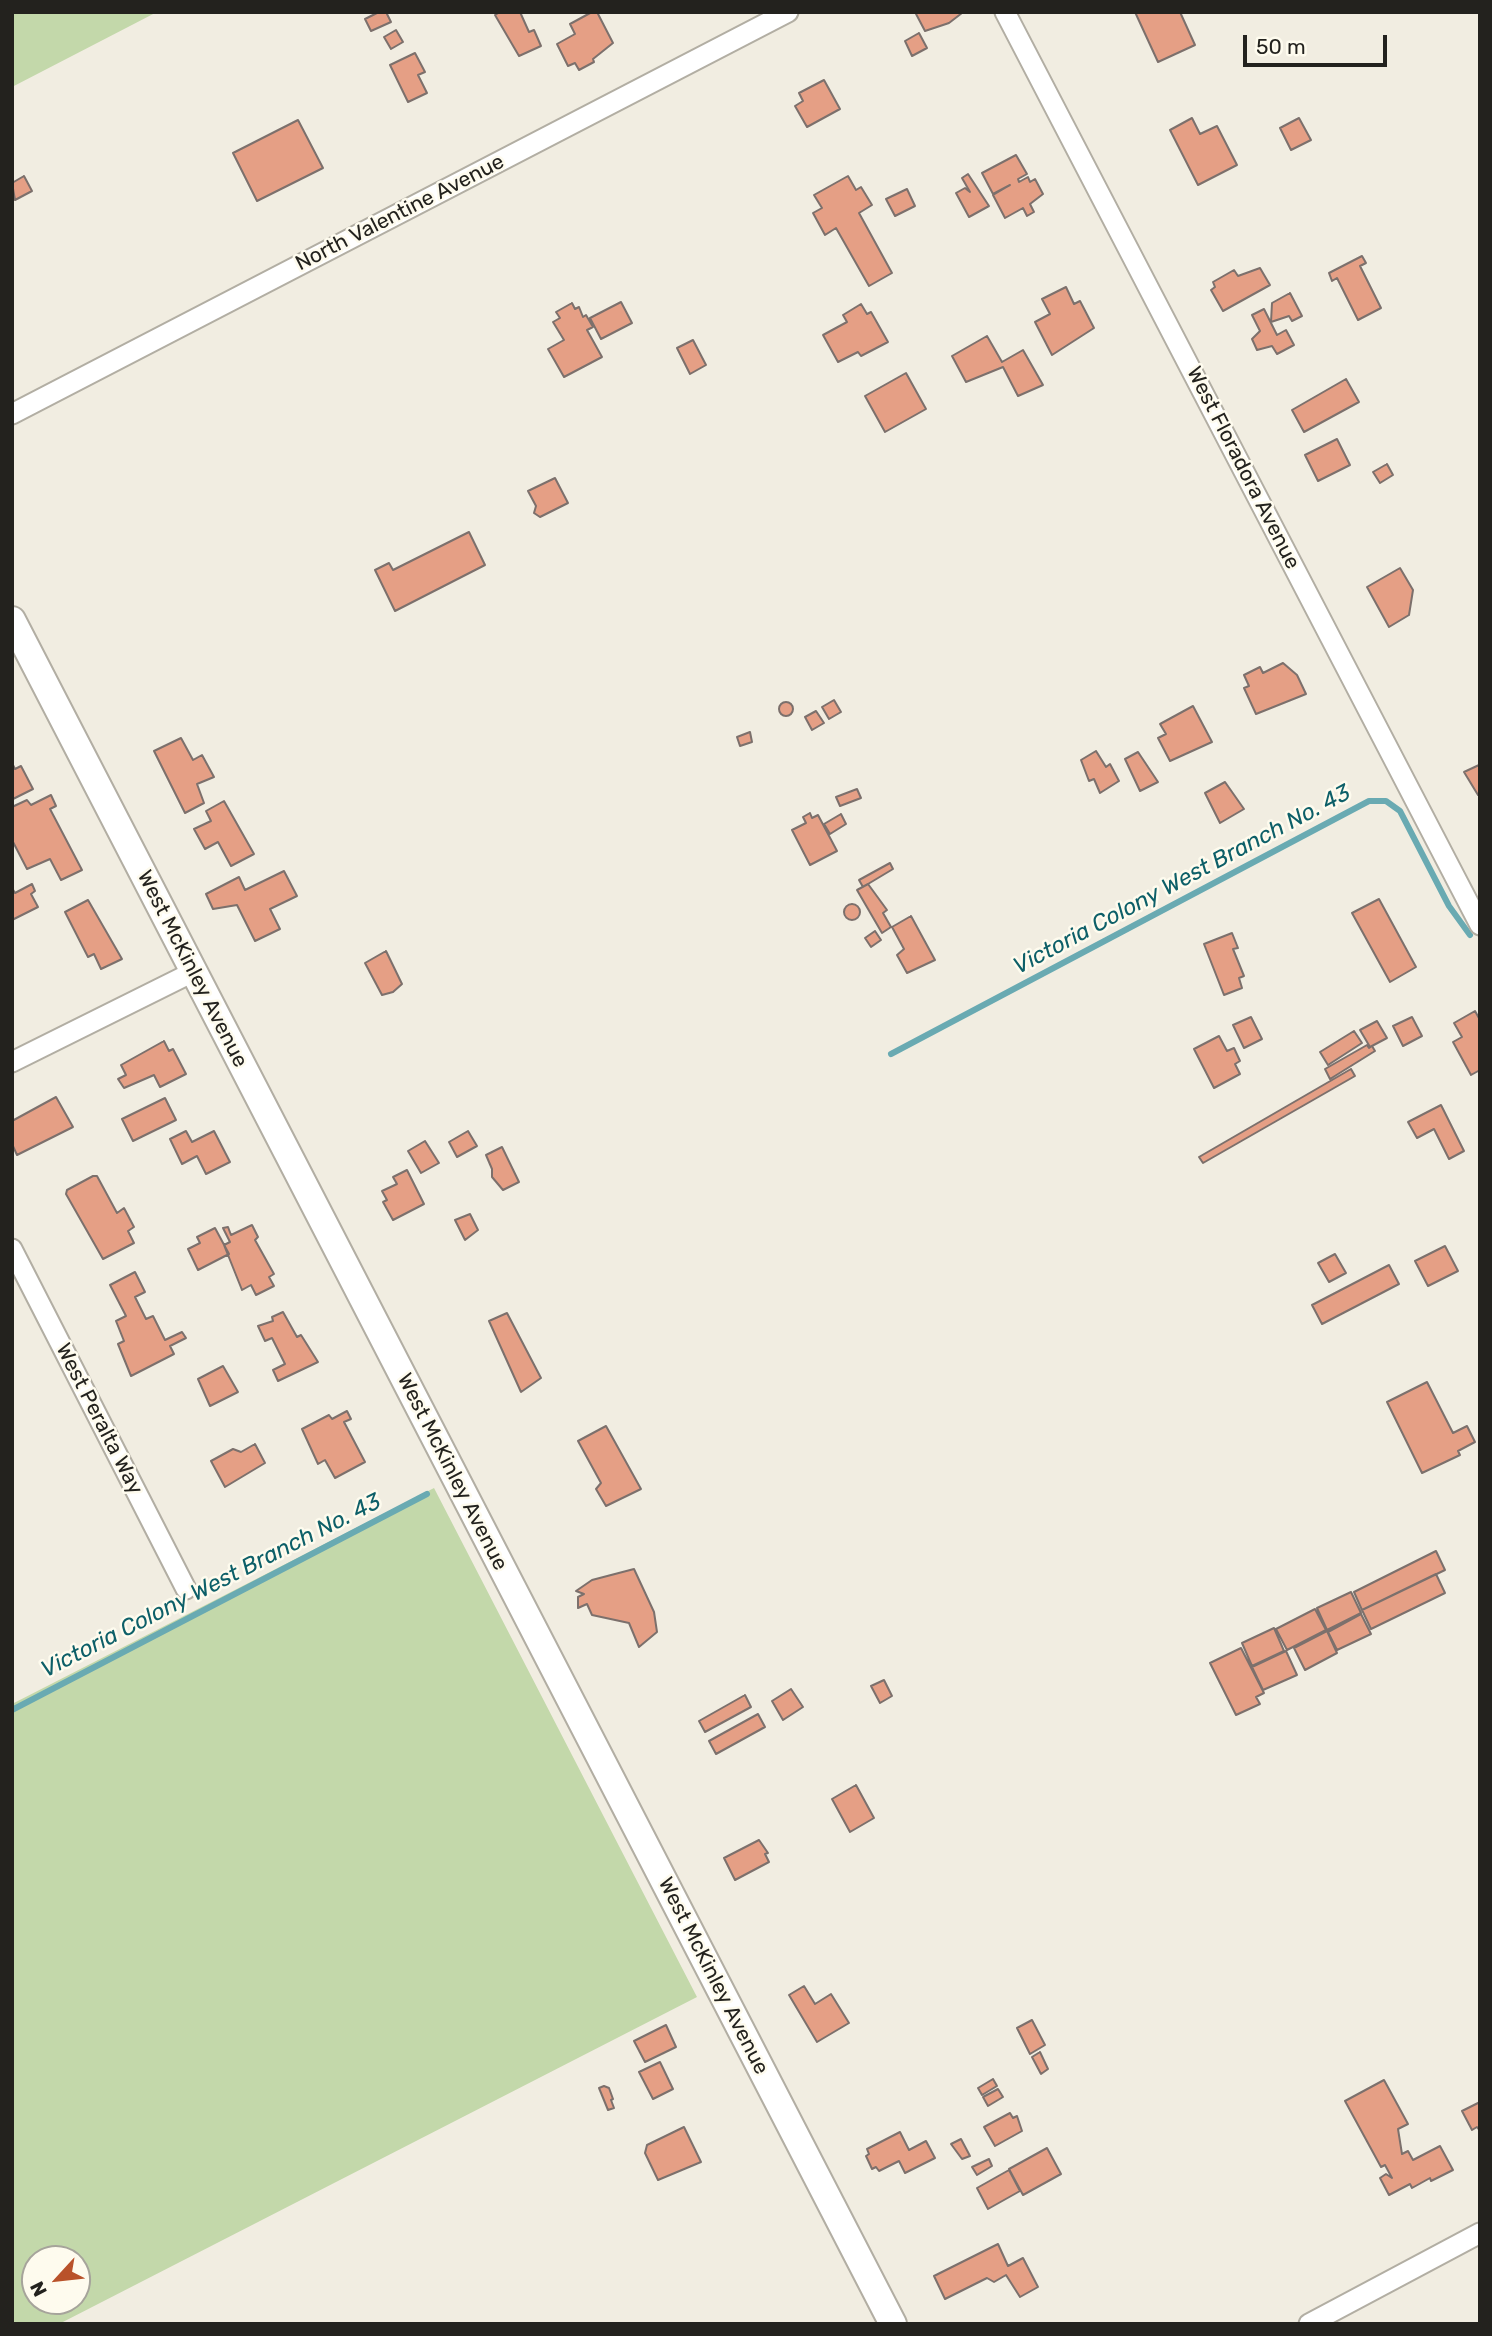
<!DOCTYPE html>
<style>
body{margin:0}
#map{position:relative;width:1492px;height:2336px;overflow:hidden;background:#f1ede1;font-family:Rubik,sans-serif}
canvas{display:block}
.frame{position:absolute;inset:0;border:14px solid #23221e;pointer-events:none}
.north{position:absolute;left:21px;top:2245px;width:70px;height:70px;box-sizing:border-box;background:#fefbee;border:2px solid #a6a49b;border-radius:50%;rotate:243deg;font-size:19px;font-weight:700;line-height:28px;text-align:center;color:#23221e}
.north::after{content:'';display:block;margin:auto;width:24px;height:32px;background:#b9522a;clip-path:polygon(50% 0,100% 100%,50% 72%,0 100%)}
.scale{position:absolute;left:1243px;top:35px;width:144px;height:32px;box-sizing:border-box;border:4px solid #23221e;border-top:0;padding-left:9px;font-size:21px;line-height:24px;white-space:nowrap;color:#23221e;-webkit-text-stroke:5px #fefbee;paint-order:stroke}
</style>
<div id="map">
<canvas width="1492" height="2336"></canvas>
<div class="frame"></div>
<div class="north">N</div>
<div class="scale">50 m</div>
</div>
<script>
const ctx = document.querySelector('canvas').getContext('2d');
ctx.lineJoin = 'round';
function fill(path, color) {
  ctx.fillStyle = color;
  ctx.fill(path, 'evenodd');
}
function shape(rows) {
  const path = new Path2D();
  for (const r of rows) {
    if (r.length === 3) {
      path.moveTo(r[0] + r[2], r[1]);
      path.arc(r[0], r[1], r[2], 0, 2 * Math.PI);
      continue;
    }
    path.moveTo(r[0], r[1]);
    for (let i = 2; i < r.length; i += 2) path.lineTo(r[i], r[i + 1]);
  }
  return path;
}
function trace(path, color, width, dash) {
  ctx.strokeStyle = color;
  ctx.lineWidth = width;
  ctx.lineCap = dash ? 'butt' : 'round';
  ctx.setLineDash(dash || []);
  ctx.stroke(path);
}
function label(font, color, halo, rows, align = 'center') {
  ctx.font = font + ' Rubik,sans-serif';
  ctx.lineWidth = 5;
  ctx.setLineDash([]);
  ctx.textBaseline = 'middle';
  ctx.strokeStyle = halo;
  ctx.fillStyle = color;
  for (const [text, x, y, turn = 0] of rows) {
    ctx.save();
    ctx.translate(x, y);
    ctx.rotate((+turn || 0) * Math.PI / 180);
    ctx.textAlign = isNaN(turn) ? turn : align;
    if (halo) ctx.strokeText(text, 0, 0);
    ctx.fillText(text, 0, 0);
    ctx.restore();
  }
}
const green = shape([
 [12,12,157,12,12,87],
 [434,1488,697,1997,59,2324,12,2324,12,1704],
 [35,2259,77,2259,77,2301,35,2301]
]);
const stream = shape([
 [891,1054,1369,801,1386,801,1400,811,1449,906,1470,935],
 [12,1710,427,1494]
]);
const building = shape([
 [379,12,386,12,391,22,371,31,365,19,379,12],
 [500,12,520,12,529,32,534,30,541,46,519,56,495,15,500,12],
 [592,12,597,12,613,43,593,59,594,62,579,70,575,63,568,66,557,44,575,34,570,24,592,12],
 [915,12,962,12,962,13,949,23,925,31,915,12],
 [1135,12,1180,12,1195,45,1158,62,1135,12],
 [396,30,403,42,391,49,384,37,396,30],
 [919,33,927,48,912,56,905,41,919,33],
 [415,53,425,72,418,75,427,93,408,102,390,65,415,53],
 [824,80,840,109,807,127,795,106,803,101,799,93,824,80],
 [1192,118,1200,134,1217,126,1237,165,1198,185,1170,130,1192,118],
 [1299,118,1311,140,1291,150,1280,128,1299,118],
 [298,120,323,168,257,201,233,153,298,120],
 [1016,155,1027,174,1018,179,1019,182,1028,177,1030,182,1035,179,1043,194,1030,204,1034,212,1027,216,1023,208,1005,218,993,195,1010,185,993,194,982,173,1016,155],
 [968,174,989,206,969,217,956,193,965,188,970,192,962,178,968,174],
 [24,176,32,191,15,200,12,183,24,176],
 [848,176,856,190,861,187,872,205,859,213,892,273,869,286,836,228,825,235,813,213,822,208,814,195,848,176],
 [907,189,915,206,895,216,886,199,907,189],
 [1362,256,1366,263,1360,266,1381,308,1358,320,1337,278,1332,281,1329,273,1362,256],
 [1260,268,1270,285,1223,311,1211,290,1215,287,1213,282,1234,270,1238,276,1260,268],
 [1066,287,1074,304,1080,301,1094,328,1052,355,1035,322,1050,314,1042,299,1066,287],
 [1290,293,1302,316,1292,321,1289,316,1271,322,1272,303,1290,293],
 [621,302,632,323,601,339,590,318,621,302],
 [572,303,575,309,579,307,583,317,586,315,593,327,587,330,602,357,564,377,548,349,564,340,553,322,560,318,556,312,572,303],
 [861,304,867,314,871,312,888,342,861,356,858,352,838,362,823,335,847,322,843,315,861,304],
 [1264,309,1277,335,1286,330,1294,345,1277,354,1272,346,1257,350,1252,339,1260,331,1252,315,1264,309],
 [987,336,1002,362,1023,350,1043,385,1018,396,1003,367,966,382,952,356,987,336],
 [693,340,706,365,690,374,677,348,693,340],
 [906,373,926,409,885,432,865,396,906,373],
 [1346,379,1359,402,1304,432,1292,410,1346,379],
 [1337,439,1350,465,1318,481,1305,455,1337,439],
 [1387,464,1393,475,1380,483,1373,472,1387,464],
 [555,478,568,503,540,517,534,513,536,506,528,491,555,478],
 [469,532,485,565,395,611,375,570,389,563,393,570,469,532],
 [1400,568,1413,590,1409,615,1389,627,1367,587,1400,568],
 [1283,663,1297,675,1306,694,1256,714,1244,688,1249,686,1244,675,1260,667,1263,673,1283,663],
 [834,700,841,712,829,719,822,707,834,700],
 [786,709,7],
 [1193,706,1212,742,1170,761,1158,738,1166,734,1160,724,1193,706],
 [816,711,824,723,812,730,805,717,816,711],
 [750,732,752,742,740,746,737,737,750,732],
 [181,738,193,760,202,755,214,777,197,784,204,803,185,813,154,751,181,738],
 [1096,751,1106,767,1110,764,1119,781,1100,793,1094,779,1089,781,1081,760,1096,751],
 [1138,752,1158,782,1140,791,1125,759,1138,752],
 [12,763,15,769,21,766,33,789,13,799,12,763],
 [1479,765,1480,794,1478,795,1464,772,1479,765],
 [1225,782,1244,809,1220,823,1205,793,1225,782],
 [857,789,861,798,840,806,836,797,857,789],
 [51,795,56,806,50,809,82,870,61,880,50,859,27,869,12,840,12,807,27,800,31,805,51,795],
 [224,801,254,854,231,866,218,842,205,849,194,829,211,821,206,811,224,801],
 [810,813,812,818,818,815,837,851,810,865,792,830,806,823,803,817,810,813],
 [841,814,846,824,830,834,824,824,841,814],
 [890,863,893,869,863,887,859,880,890,863],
 [284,871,297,896,270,909,280,929,255,941,237,905,213,909,206,894,239,877,245,890,284,871],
 [32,884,35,891,31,894,38,907,12,920,12,888,15,893,32,884],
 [868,884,887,910,883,913,891,927,882,933,857,890,868,884],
 [1379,899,1416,967,1390,982,1352,913,1379,899],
 [88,900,122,959,101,969,94,954,88,957,65,912,88,900],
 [852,912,8],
 [911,916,935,960,907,973,897,955,904,949,892,927,911,916],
 [875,931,881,940,871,947,865,938,875,931],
 [1232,933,1238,948,1233,949,1244,976,1239,978,1242,988,1224,995,1204,944,1232,933],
 [386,951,402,984,393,992,382,995,365,963,386,951],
 [1475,1011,1480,1020,1480,1070,1471,1075,1453,1042,1462,1037,1454,1023,1475,1011],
 [1251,1017,1262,1039,1244,1048,1233,1025,1251,1017],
 [1412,1017,1422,1036,1403,1046,1393,1026,1412,1017],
 [1377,1021,1387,1038,1370,1047,1360,1030,1377,1021],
 [1354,1031,1362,1043,1328,1065,1320,1052,1354,1031],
 [1219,1036,1227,1051,1234,1048,1240,1061,1235,1064,1240,1074,1214,1088,1194,1049,1219,1036],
 [164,1041,169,1051,173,1049,186,1074,160,1087,154,1075,124,1088,118,1079,126,1075,121,1065,164,1041],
 [1367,1045,1369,1048,1372,1046,1375,1051,1330,1079,1325,1069,1367,1045],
 [1351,1069,1355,1076,1203,1163,1199,1157,1351,1069],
 [56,1097,73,1127,17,1155,12,1144,12,1121,56,1097],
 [165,1098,176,1120,133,1141,122,1119,165,1098],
 [1441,1105,1464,1151,1449,1159,1434,1129,1417,1138,1408,1122,1441,1105],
 [186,1131,192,1142,214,1131,230,1162,206,1174,197,1156,182,1164,170,1139,186,1131],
 [468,1131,477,1146,457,1157,449,1142,468,1131],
 [425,1141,439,1163,421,1173,408,1151,425,1141],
 [502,1147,519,1182,503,1190,492,1177,492,1169,486,1155,502,1147],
 [407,1170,424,1204,393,1220,383,1202,387,1200,382,1191,397,1184,393,1177,407,1170],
 [93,1176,97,1176,117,1213,124,1208,134,1227,128,1231,134,1243,103,1259,66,1194,67,1190,93,1176],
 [470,1214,478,1230,465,1240,455,1220,470,1214],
 [252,1225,258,1237,255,1240,274,1274,269,1277,274,1286,256,1295,251,1285,242,1290,224,1245,230,1242,223,1228,228,1227,231,1235,252,1225],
 [215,1228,229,1254,198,1270,188,1249,200,1243,197,1237,215,1228],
 [1445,1246,1458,1271,1428,1286,1415,1261,1445,1246],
 [1335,1254,1346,1273,1329,1282,1318,1263,1335,1254],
 [1389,1265,1399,1284,1322,1324,1312,1305,1389,1265],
 [135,1272,145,1292,135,1297,146,1319,153,1316,165,1340,182,1332,186,1338,170,1346,174,1354,131,1376,118,1344,124,1341,116,1321,126,1316,110,1285,135,1272],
 [283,1312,297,1337,301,1335,318,1362,278,1381,273,1370,285,1364,272,1338,265,1341,258,1326,273,1321,272,1317,283,1312],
 [507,1313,541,1378,521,1392,489,1321,507,1313],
 [223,1366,238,1392,210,1406,198,1379,223,1366],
 [1427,1382,1453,1433,1467,1426,1475,1442,1458,1451,1460,1455,1422,1473,1387,1402,1427,1382],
 [347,1411,351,1419,344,1422,365,1462,335,1478,325,1460,318,1464,302,1429,329,1415,332,1419,347,1411],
 [606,1426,641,1489,606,1506,596,1489,601,1483,578,1441,606,1426],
 [255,1444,265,1463,225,1487,211,1461,233,1449,241,1452,255,1444],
 [1436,1551,1445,1570,1362,1610,1354,1592,1436,1551],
 [634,1569,654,1612,657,1632,639,1647,629,1623,592,1615,587,1604,578,1608,578,1597,584,1594,576,1591,592,1580,634,1569],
 [1436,1574,1445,1593,1371,1629,1362,1610,1436,1574],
 [1351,1592,1361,1613,1327,1630,1317,1608,1351,1592],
 [1315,1609,1326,1630,1287,1650,1276,1629,1315,1609],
 [1361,1614,1371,1634,1337,1650,1328,1632,1361,1614],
 [1274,1628,1284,1651,1252,1666,1242,1643,1274,1628],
 [1327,1631,1337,1653,1305,1670,1294,1648,1327,1631],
 [1241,1648,1264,1693,1256,1697,1260,1704,1236,1715,1210,1663,1241,1648],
 [1286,1651,1297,1675,1263,1690,1252,1667,1286,1651],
 [884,1680,892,1696,880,1703,871,1686,884,1680],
 [791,1689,803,1707,783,1720,772,1701,791,1689],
 [745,1695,751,1707,705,1732,699,1721,745,1695],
 [758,1714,765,1727,716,1754,709,1741,758,1714],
 [856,1785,874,1818,850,1832,832,1799,856,1785],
 [759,1840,768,1853,765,1854,769,1862,735,1880,724,1858,759,1840],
 [804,1986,815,2004,831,1994,849,2023,817,2042,789,1995,804,1986],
 [1032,2020,1045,2045,1030,2054,1017,2028,1032,2020],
 [666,2025,676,2047,645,2062,634,2041,666,2025],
 [1040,2052,1048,2069,1041,2074,1032,2057,1040,2052],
 [660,2062,673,2089,653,2099,639,2072,660,2062],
 [993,2079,997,2086,982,2095,978,2088,993,2079],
 [1384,2080,1408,2124,1398,2129,1402,2154,1408,2151,1413,2160,1440,2146,1453,2170,1431,2181,1430,2178,1412,2188,1410,2184,1389,2195,1380,2178,1386,2174,1392,2178,1385,2165,1381,2167,1345,2101,1384,2080],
 [604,2086,609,2088,613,2099,611,2100,614,2108,608,2110,599,2088,604,2086],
 [998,2089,1003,2097,988,2106,983,2097,998,2089],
 [1480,2102,1480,2131,1477,2127,1472,2130,1462,2111,1480,2102],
 [1010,2113,1013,2118,1017,2116,1022,2131,995,2146,984,2127,1010,2113],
 [684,2127,701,2162,658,2180,645,2153,647,2145,684,2127],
 [900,2132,909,2150,926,2141,935,2158,905,2173,899,2161,879,2171,876,2167,872,2169,866,2156,869,2154,867,2149,900,2132],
 [961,2139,970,2156,962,2159,951,2144,961,2139],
 [1047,2148,1061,2174,1023,2195,1009,2169,1047,2148],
 [989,2159,992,2166,977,2175,972,2167,989,2159],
 [1009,2170,1020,2191,988,2209,977,2188,1009,2170],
 [998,2244,1008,2266,1023,2258,1038,2287,1020,2297,1006,2275,994,2282,987,2278,945,2299,934,2276,998,2244]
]);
const minor = shape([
 [1005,12,1480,925],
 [12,414,788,12],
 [12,1062,193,972],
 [12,1249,186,1589],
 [1309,2324,1480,2233]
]);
const major = shape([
 [12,620,893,2324]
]);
const streetNames = [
 ["North Valentine Avenue",400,213,-27],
 ["West Floradora Avenue",1243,468,63],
 ["West McKinley Avenue",192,969,63],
 ["West Peralta Way",99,1419,63],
 ["West McKinley Avenue",452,1472,63],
 ["West McKinley Avenue",713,1976,63]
];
const waterNames = [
 ["Victoria Colony West Branch No. 43",1182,880,-28],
 ["Victoria Colony West Branch No. 43",211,1586,-27]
];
fill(green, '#c3d8aa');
trace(stream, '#69aab2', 6);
fill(building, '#e59f85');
trace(building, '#7c706c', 2);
trace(minor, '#b2aea3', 23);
trace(major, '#b2aea3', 30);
trace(minor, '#fff', 19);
trace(major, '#fff', 26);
label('21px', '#23221e', '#fefbee', streetNames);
label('italic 23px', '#0d5f68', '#fefbee', waterNames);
</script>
